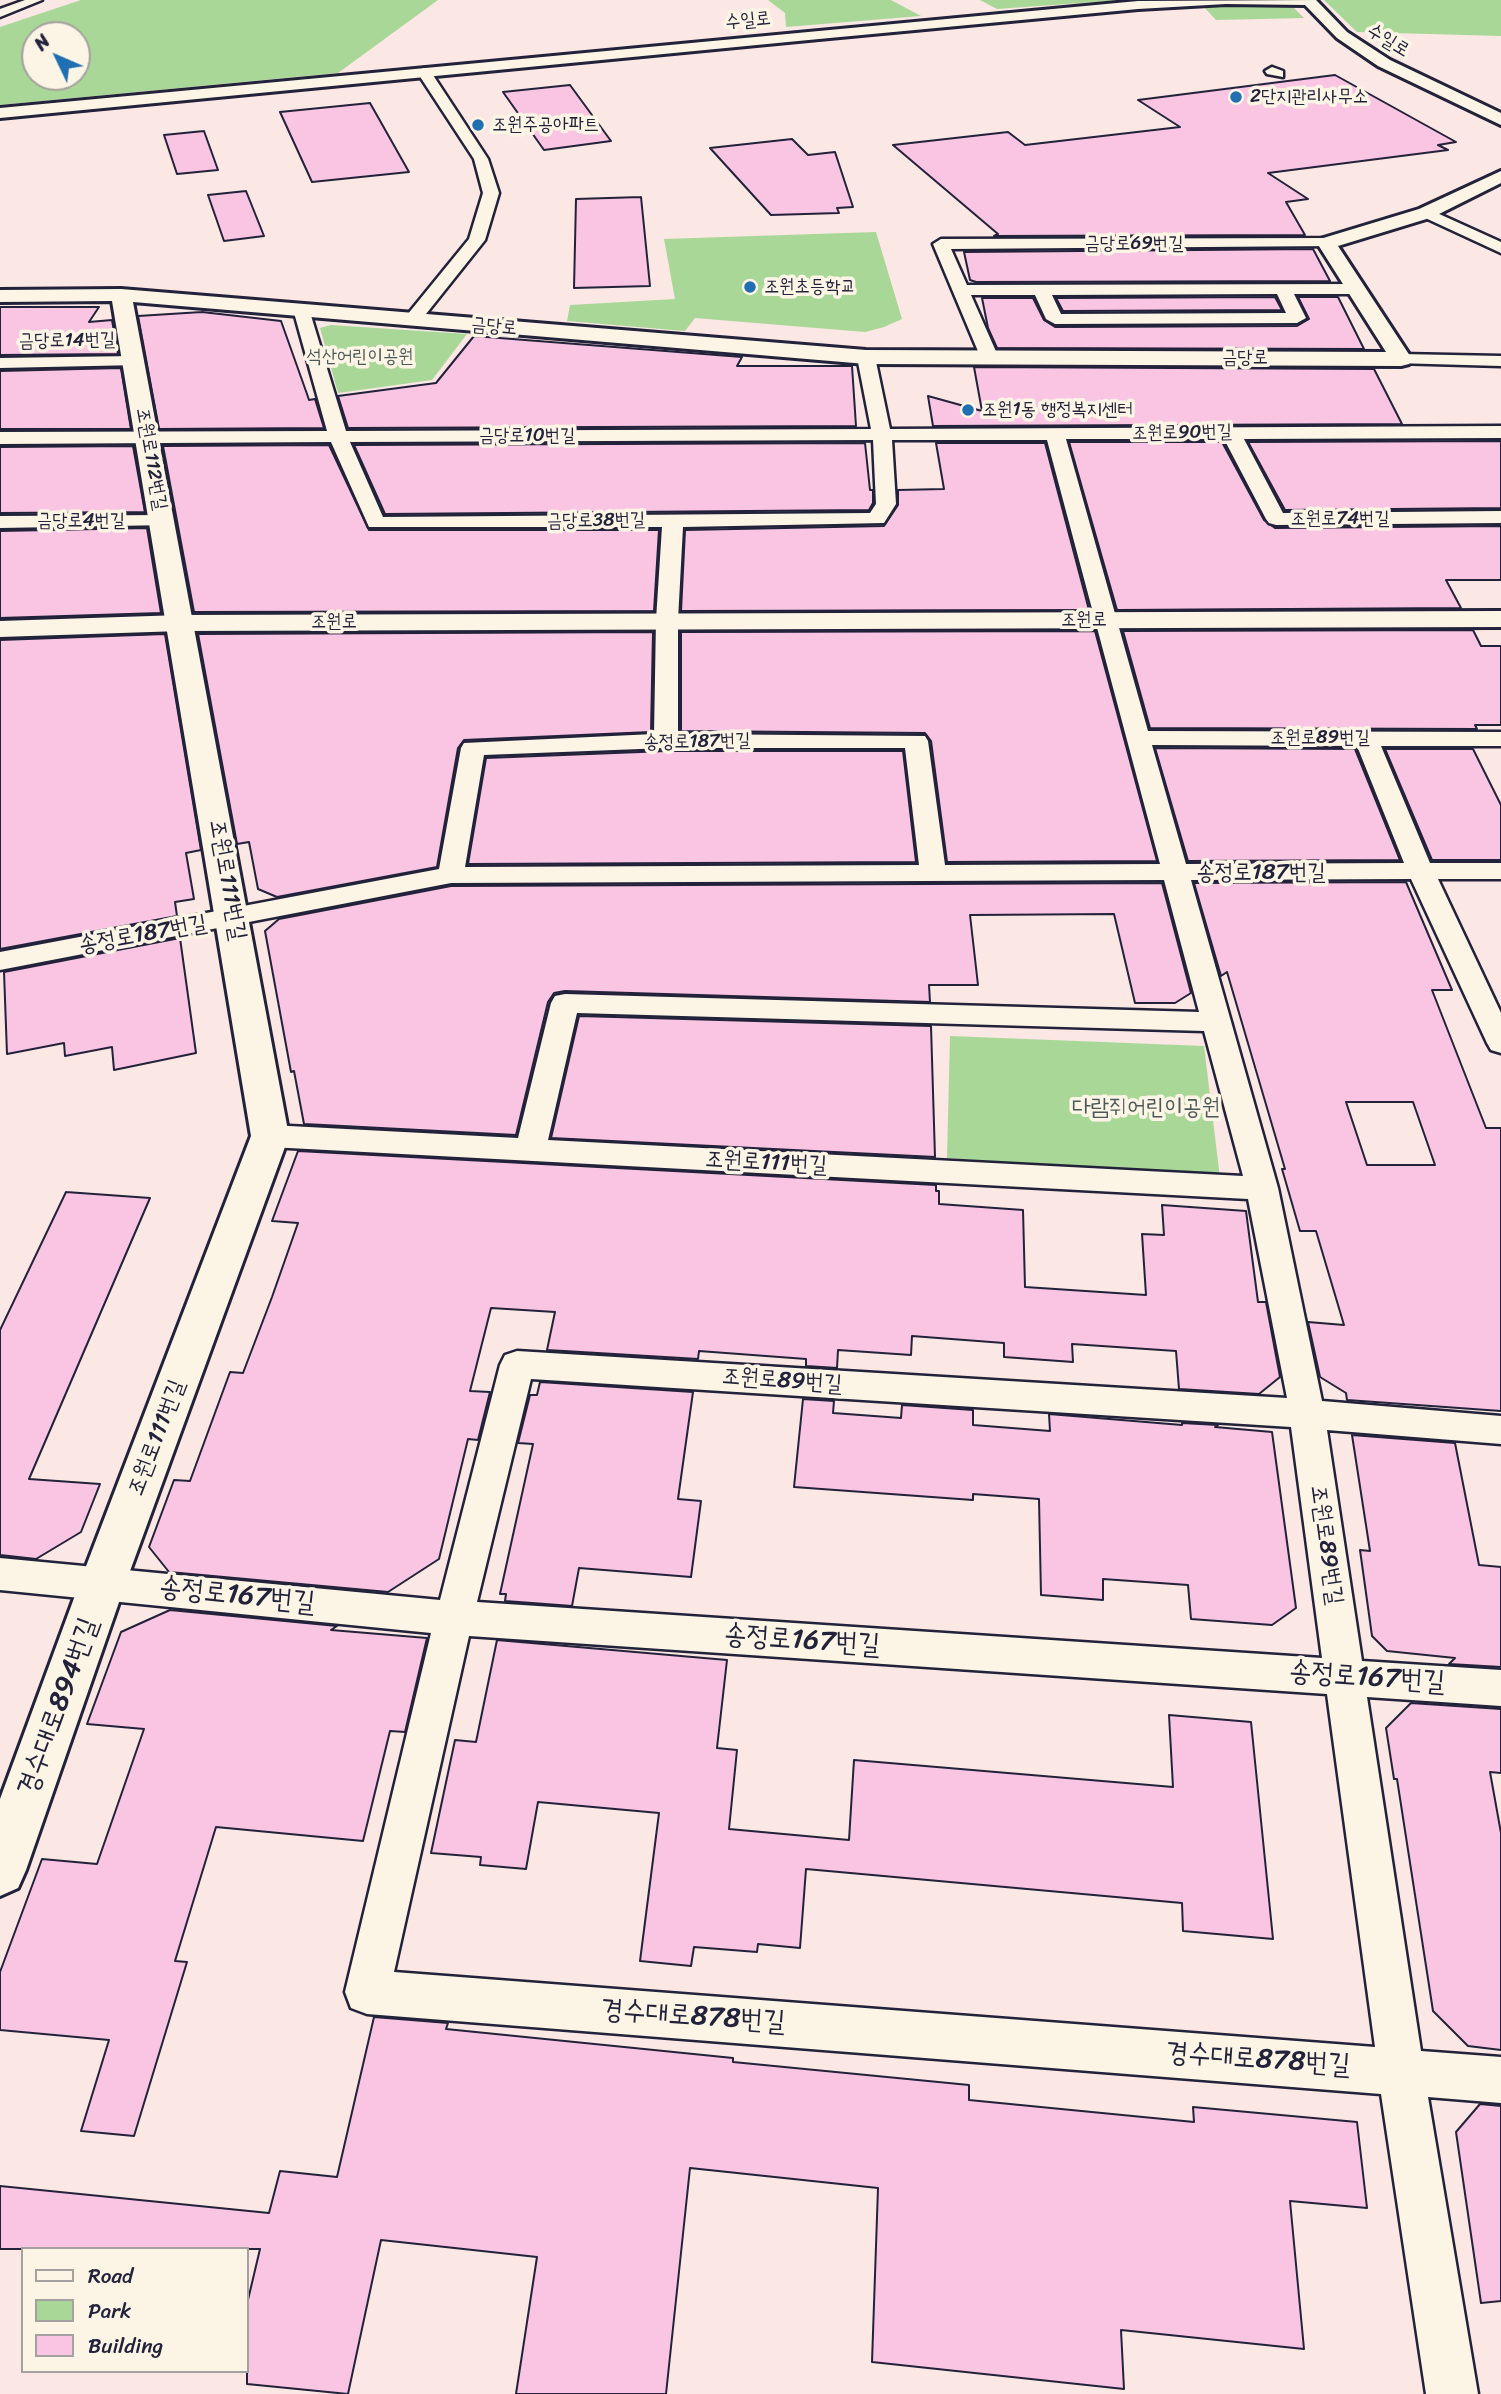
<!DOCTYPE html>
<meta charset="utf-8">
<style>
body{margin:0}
#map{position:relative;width:1501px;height:2394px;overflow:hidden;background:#fbe7e4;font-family:Sriracha,sans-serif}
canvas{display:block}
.legend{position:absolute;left:21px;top:2247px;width:228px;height:126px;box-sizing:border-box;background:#fcf5e5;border:2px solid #a5a1a1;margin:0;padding:9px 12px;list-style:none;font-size:21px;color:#22223b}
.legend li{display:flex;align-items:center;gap:14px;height:35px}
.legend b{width:35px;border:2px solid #a5a1a1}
.north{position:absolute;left:21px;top:21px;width:70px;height:70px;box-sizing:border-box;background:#fcf5e5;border:2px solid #a5a1a1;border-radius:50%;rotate:314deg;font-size:19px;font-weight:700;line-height:28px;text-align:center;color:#22223b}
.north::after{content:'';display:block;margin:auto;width:24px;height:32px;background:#1f6fb2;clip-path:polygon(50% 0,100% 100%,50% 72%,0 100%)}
</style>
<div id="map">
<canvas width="1501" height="2394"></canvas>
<ul class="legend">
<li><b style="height:9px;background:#fcf5e5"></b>Road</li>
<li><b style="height:19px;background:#a8d797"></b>Park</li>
<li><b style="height:19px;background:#f9c5e2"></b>Building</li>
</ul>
<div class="north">N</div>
</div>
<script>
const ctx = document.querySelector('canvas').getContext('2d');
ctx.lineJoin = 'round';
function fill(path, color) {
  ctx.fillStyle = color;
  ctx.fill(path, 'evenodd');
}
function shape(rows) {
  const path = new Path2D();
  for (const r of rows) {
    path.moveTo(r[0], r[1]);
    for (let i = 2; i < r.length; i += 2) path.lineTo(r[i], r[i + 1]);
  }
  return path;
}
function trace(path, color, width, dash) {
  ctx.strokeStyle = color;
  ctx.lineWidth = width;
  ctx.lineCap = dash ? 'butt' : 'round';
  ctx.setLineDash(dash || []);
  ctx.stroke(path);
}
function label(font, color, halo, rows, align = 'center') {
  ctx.font = font + ' Sriracha,"Poor Story",sans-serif';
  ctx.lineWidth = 7;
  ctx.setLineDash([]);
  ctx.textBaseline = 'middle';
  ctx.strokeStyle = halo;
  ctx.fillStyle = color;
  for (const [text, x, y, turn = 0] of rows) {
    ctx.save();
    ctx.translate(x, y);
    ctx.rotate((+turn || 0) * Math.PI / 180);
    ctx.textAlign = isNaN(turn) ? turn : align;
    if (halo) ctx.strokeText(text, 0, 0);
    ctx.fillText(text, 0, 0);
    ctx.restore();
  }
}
const green = shape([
 [81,0,438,0,338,73,0,105,0,27],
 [35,35,77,35,77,77,35,77],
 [768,0,891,0,921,16,786,27,785,13],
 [980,0,1123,0,997,9],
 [1324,0,1501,0,1501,36,1357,32],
 [1291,5,1304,18,1216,20,1204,7],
 [876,232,902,319,884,327,865,332,695,318,685,331,567,321,570,305,675,299,664,239],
 [331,325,467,334,432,380,338,393,320,328],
 [950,1036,1204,1046,1220,1178,947,1158]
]);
const building = shape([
 [1335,75,1456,142,1438,145,1448,150,1268,173,1308,199,1286,202,1305,235,994,236,998,234,893,145,1008,132,1025,145,1180,127,1138,100,1335,75],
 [570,85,611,141,544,150,503,92,570,85],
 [370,103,409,172,312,182,280,112,370,103],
 [204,131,218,170,177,174,164,135,204,131],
 [792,139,808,155,835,152,853,207,837,208,839,213,771,215,710,148,792,139],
 [246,191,264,236,224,241,208,195,246,191],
 [641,197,650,286,574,288,576,199,641,197],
 [1313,249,1330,281,976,282,970,280,964,252,1313,249],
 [1275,297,1282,310,1063,311,1056,298,1275,297],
 [1298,297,1338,297,1364,349,997,348,988,328,982,298,1033,298,1044,320,1055,327,1297,326,1309,319,1298,297],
 [0,307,99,307,89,322,112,320,118,354,0,355,0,307],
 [202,312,281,321,307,394,309,400,315,399,324,428,159,429,138,316,202,312],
 [474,336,742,357,737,366,852,366,856,426,348,428,338,396,436,383,474,336],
 [974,367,1374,369,1402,424,933,426,928,396,982,411,974,367],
 [121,368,131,429,0,429,0,371,121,368],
 [1501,441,1501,508,1285,510,1248,442,1501,441],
 [1069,442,1222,442,1264,520,1275,528,1501,526,1501,580,1446,580,1461,608,1117,610,1069,442],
 [865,443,870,490,873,490,873,503,869,510,385,514,354,445,865,443],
 [936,443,1045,443,1089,610,681,611,685,530,884,526,898,505,898,490,944,489,936,443],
 [329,445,369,530,659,530,654,611,194,612,163,446,329,445],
 [133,446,145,512,0,513,0,447,133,446],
 [147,528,161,613,0,618,0,531,147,528],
 [1473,630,1481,646,1501,646,1501,725,1475,725,1477,729,1150,728,1123,631,1473,630],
 [1095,631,1157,861,947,862,931,741,925,733,681,731,681,632,1095,631],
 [653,632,651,732,464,740,458,748,437,867,277,897,258,889,249,842,237,844,198,634,653,632],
 [165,634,201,850,186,853,194,899,175,902,177,916,0,949,0,640,165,634],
 [1155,748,1355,749,1400,860,1188,861,1155,748],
 [1385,749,1473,749,1501,805,1501,860,1432,860,1385,749],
 [666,751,903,751,916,862,468,864,486,758,666,751],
 [1406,882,1452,990,1432,990,1486,1128,1501,1128,1501,1411,1347,1400,1346,1393,1320,1377,1308,1322,1344,1325,1316,1231,1300,1231,1282,1169,1285,1169,1232,989,1227,972,1221,976,1194,883,1406,882],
 [1346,1102,1413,1102,1435,1165,1367,1165,1346,1102],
 [1162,883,1191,993,1175,1003,1135,1003,1114,914,970,915,978,985,929,985,930,1002,565,991,554,993,548,1002,516,1135,304,1124,294,1071,291,1072,265,931,279,919,451,886,1162,883],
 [180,938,196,1053,114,1070,112,1047,65,1056,64,1043,7,1054,4,972,180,938],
 [579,1016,931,1026,935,1157,551,1138,579,1016],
 [298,1151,936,1185,936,1191,939,1191,939,1204,1023,1210,1025,1287,1146,1295,1142,1234,1164,1235,1162,1205,1246,1211,1258,1302,1266,1302,1280,1377,1259,1394,1179,1389,1176,1351,1072,1344,1073,1362,1004,1357,1004,1343,912,1336,911,1355,838,1350,837,1368,806,1366,806,1359,699,1351,698,1359,547,1350,555,1312,491,1308,470,1391,490,1392,478,1440,468,1439,439,1559,388,1592,169,1572,149,1547,174,1480,190,1481,230,1372,243,1373,272,1297,298,1223,272,1221,298,1151],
 [66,1192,150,1198,29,1479,100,1484,81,1532,36,1559,0,1555,0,1330,66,1192],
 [540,1382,693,1392,678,1499,701,1501,691,1577,579,1568,572,1606,505,1601,506,1594,500,1594,533,1444,518,1443,530,1395,537,1395,540,1382],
 [803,1399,834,1401,833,1413,901,1418,902,1405,973,1410,973,1425,1050,1431,1049,1414,1182,1425,1182,1423,1218,1425,1215,1427,1272,1432,1296,1608,1272,1625,1191,1619,1188,1585,1103,1579,1103,1600,1041,1595,1039,1499,973,1494,973,1500,794,1487,803,1399],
 [1352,1435,1455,1443,1479,1565,1501,1567,1501,1667,1449,1664,1455,1658,1387,1651,1372,1636,1360,1550,1370,1551,1352,1435],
 [170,1610,337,1626,331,1630,427,1638,405,1732,390,1731,363,1841,216,1827,175,1961,187,1962,134,2136,81,2131,109,2040,0,2030,0,1972,42,1859,97,1864,144,1729,87,1724,121,1632,170,1610],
 [497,1640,727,1660,717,1748,737,1750,729,1829,849,1840,854,1760,1173,1787,1169,1715,1251,1722,1273,1939,1183,1931,1182,1903,806,1869,800,1948,758,1944,757,1952,694,1947,691,1966,640,1961,659,1813,538,1802,526,1869,480,1865,481,1857,431,1853,455,1740,476,1742,497,1640],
 [1411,1703,1501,1709,1501,1773,1490,1772,1501,1833,1501,2050,1468,2046,1433,2011,1397,1779,1394,1779,1386,1728,1411,1703],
 [374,2017,448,2023,446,2029,733,2058,733,2062,969,2085,969,2100,1194,2122,1193,2107,1357,2122,1367,2208,1290,2201,1304,2349,1121,2330,1124,2389,872,2362,878,2188,690,2168,666,2394,516,2394,537,2257,381,2240,348,2394,247,2384,247,2304,260,2249,0,2249,0,2186,269,2213,280,2171,337,2177,374,2017],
 [1480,2104,1501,2106,1501,2301,1481,2303,1456,2132,1480,2104]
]);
const minor = shape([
 [25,0,42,0,0,17,0,9,25,0],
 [1272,67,1283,71,1283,77,1267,74,1265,71,1272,67],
 [424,68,429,69,488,159,499,193,485,240,418,324,412,325,403,320,469,239,483,193,474,159,417,72,424,68],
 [1426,208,1501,242,1501,253,1421,216,1418,213,1421,210,1426,208],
 [1327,238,1335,243,1333,246,951,249,967,285,1357,284,1365,289,1357,294,1294,294,1306,318,1297,323,1055,324,1046,319,1035,295,971,295,998,356,989,361,980,356,933,244,941,239,1327,238],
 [1277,294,1286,313,1061,314,1052,295,1277,294],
 [301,304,309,309,346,431,871,429,857,357,866,352,875,357,890,429,1501,426,1501,438,1244,439,1283,513,1501,511,1501,523,1276,525,1269,523,1266,519,1224,439,1066,439,1148,731,1501,732,1501,746,1381,746,1430,863,1501,863,1501,879,1438,879,1501,1013,1501,1053,1491,1050,1487,1043,1411,879,1191,880,1278,1188,1322,1401,1501,1416,1501,1444,1327,1430,1362,1661,1501,1670,1501,1706,1367,1697,1421,2051,1501,2057,1501,2103,1428,2097,1478,2394,1426,2394,1381,2094,367,2014,351,2008,345,1992,431,1633,0,1590,0,1558,440,1600,500,1365,505,1355,517,1351,1287,1398,1248,1199,270,1147,259,1144,255,1136,259,1128,270,1125,518,1138,551,1003,555,996,565,994,1199,1012,1164,880,451,883,0,970,0,952,439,869,461,748,464,743,654,734,656,620,662,527,369,527,331,442,0,444,0,432,327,431,293,309,301,304],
 [873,440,876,504,870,513,383,517,350,442,873,440],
 [892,440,1047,440,1160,864,945,865,928,741,925,736,678,734,678,620,683,527,884,523,896,504,892,440],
 [1152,745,1357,746,1404,863,1186,864,1152,745],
 [666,748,905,748,919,865,465,867,484,755,666,748],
 [577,1013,1204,1031,1243,1176,548,1140,577,1013],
 [531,1379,1291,1427,1322,1658,477,1602,531,1379],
 [469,1636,1327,1694,1375,2047,394,1972,469,1636],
 [1401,354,1501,356,1501,366,1395,363,1392,359,1401,354],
 [133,356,139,357,142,361,139,365,0,368,0,358,133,356],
 [162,515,169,517,172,521,169,525,0,528,0,516,162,515]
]);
const tertiary = shape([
 [1316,0,1347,32,1390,60,1501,113,1501,125,1378,66,1337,38,1305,5,1226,4,1138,9,819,39,0,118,0,108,1138,1,1316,0],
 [1501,171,1501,183,1433,217,1338,246,1412,359,1409,364,1401,366,866,364,133,302,289,1136,126,1582,26,1870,18,1888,0,1896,0,1799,80,1582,251,1136,112,301,0,302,0,290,121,289,866,350,1386,352,1317,243,1320,239,1419,209,1501,171]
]);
const secondary = shape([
 [1501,611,1501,627,181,631,0,637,0,621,181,615,1501,611]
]);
const markers = [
 [1236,97,7,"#1f6fb2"],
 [478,125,7,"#1f6fb2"],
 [750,287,7,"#1f6fb2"],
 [968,410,7,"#1f6fb2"]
];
const farStreetnames = [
 ["수일로",748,21,-6],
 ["수일로",1388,41,31],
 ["금당로69번길",1134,244],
 ["금당로",494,327,5],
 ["금당로14번길",67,341,-1],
 ["금당로",1245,358],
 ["조원로90번길",1182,433,-1],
 ["금당로10번길",527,436],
 ["조원로112번길",151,459,80],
 ["조원로74번길",1340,519],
 ["금당로4번길",81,521],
 ["금당로38번길",596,521,-1],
 ["조원로",1084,620],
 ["조원로",334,622],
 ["조원로89번길",1320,738],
 ["송정로187번길",697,742,-1]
];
const farPoinames = [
 ["2단지관리사무소",1250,97],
 ["조원주공아파트",492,125],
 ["조원초등학교",764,287],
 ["조원1동 행정복지센터",982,410]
];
const farParknames = [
 ["석산어린이공원",360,357]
];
const streetNames = [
 ["송정로187번길",1261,873],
 ["조원로111번길",227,880,80],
 ["송정로187번길",143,935,-10],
 ["조원로111번길",766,1163,3],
 ["조원로89번길",782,1381,4],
 ["조원로111번길",157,1438,-69],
 ["조원로89번길",1326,1545,82]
];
const parkNames = [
 ["다람쥐어린이공원",1146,1108]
];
const nearStreetnames = [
 ["송정로167번길",237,1596,6],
 ["송정로167번길",802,1641,4],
 ["송정로167번길",1367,1678,4],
 ["경수대로894번길",59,1707,-70],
 ["경수대로878번길",693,2017,4],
 ["경수대로878번길",1258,2060,4]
];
fill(green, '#a8d797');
fill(building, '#f9c5e2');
trace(building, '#22223b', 2);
trace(minor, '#22223b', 5);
trace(tertiary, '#22223b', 6);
trace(secondary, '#22223b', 6);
fill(minor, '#fcf5e5');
fill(tertiary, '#fcf5e5');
fill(secondary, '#fcf5e5');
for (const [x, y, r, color] of markers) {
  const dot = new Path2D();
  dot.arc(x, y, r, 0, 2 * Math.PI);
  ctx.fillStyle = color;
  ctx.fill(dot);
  trace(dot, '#fcf5e5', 2.5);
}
label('19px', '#22223b', '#fcf5e5', farStreetnames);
label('19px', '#22223b', '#fcf5e5', farPoinames, 'left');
label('19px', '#4a5857', '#fcf5e5', farParknames);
label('23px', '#22223b', '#fcf5e5', streetNames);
label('23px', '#4a5857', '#fcf5e5', parkNames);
label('28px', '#22223b', '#fcf5e5', nearStreetnames);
</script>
